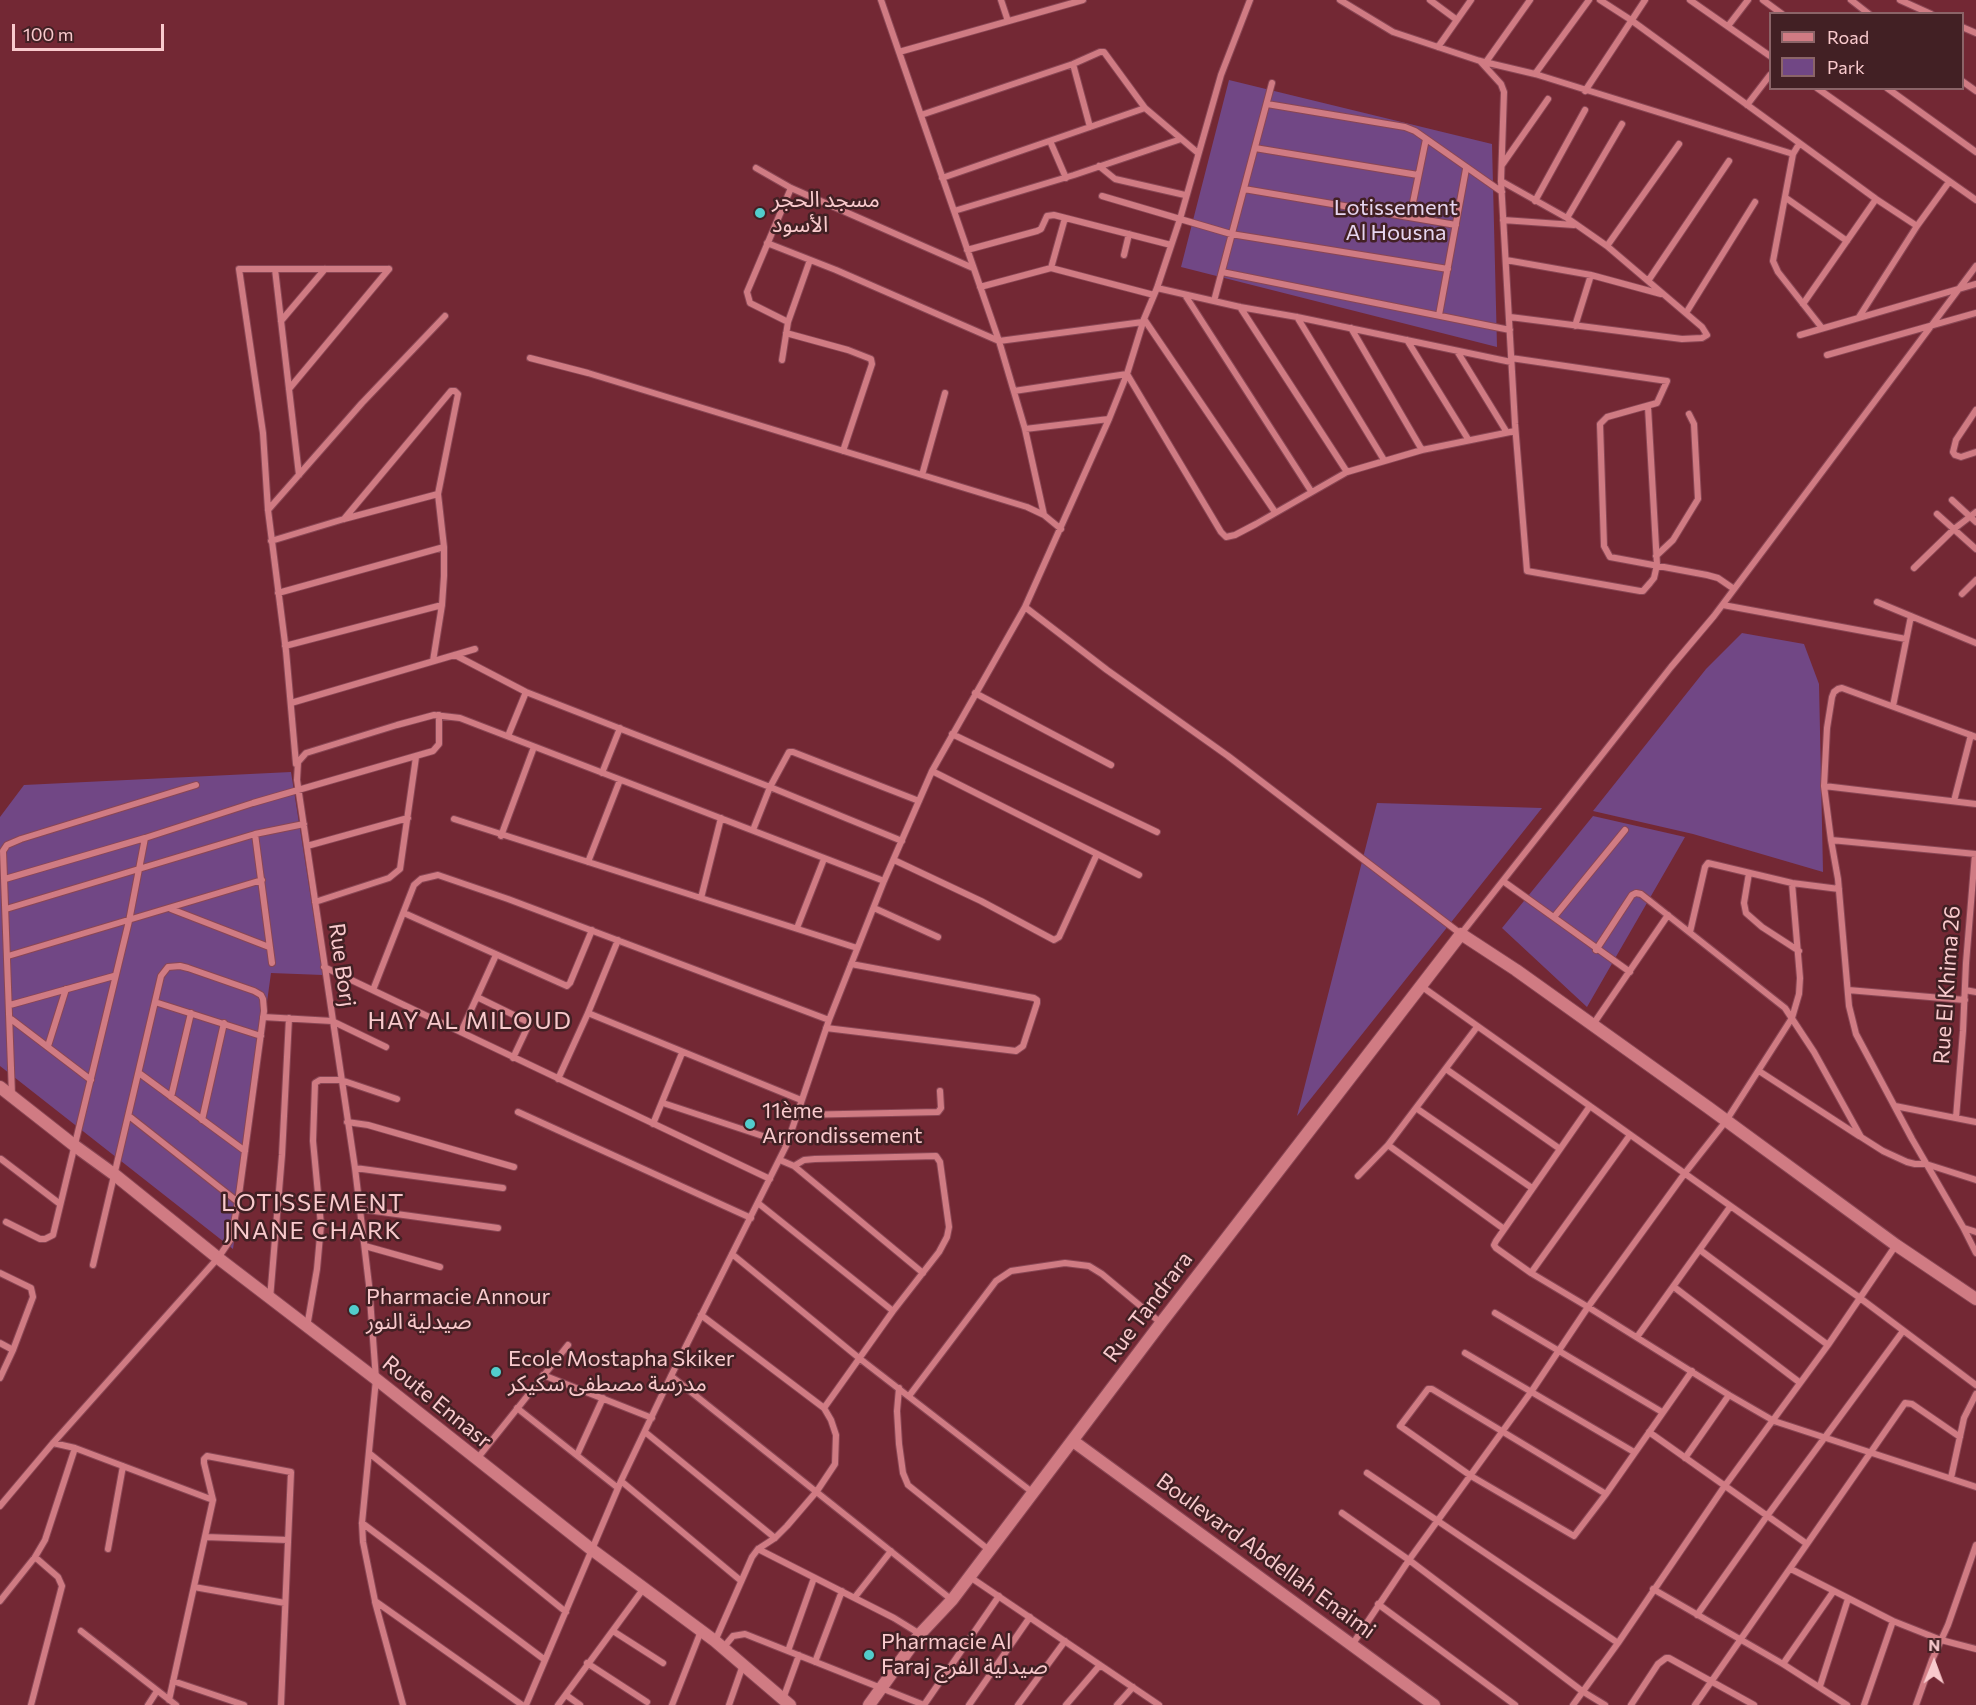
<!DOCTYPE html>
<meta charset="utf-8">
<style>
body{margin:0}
#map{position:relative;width:1976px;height:1705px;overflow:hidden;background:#732834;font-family:Commissioner,sans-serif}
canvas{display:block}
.legend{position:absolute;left:1769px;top:12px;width:195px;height:78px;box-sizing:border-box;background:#422024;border:2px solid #8b6468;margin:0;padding:8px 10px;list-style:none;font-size:18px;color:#f9cacd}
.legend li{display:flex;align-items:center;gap:12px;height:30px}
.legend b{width:30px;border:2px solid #8b6468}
.north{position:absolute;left:1904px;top:1633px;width:60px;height:60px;-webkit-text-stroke:4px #422024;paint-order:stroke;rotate:1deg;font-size:16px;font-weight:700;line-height:24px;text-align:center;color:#f9cacd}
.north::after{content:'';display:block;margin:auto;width:21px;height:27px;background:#f9cacd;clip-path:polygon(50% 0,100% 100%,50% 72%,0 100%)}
.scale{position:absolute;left:12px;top:24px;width:152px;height:27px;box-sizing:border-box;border:3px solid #f9cacd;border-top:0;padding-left:8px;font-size:18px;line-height:21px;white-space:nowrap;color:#f9cacd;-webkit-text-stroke:4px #422024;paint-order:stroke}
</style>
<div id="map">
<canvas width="1976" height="1705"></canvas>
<ul class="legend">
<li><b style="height:8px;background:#d07b83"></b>Road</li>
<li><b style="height:16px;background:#714785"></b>Park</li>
</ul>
<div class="north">N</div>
<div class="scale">100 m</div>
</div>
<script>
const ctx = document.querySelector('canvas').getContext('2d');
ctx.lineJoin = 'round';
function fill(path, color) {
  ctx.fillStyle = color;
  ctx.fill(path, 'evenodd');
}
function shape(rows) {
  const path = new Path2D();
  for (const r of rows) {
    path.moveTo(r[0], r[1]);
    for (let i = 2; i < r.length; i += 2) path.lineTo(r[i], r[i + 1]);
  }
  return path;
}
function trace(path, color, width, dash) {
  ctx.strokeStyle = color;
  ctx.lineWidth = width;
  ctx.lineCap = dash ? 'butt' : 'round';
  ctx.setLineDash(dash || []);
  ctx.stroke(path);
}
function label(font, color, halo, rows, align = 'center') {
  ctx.font = font + ' Commissioner,"Noto Sans Arabic",sans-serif';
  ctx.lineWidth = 5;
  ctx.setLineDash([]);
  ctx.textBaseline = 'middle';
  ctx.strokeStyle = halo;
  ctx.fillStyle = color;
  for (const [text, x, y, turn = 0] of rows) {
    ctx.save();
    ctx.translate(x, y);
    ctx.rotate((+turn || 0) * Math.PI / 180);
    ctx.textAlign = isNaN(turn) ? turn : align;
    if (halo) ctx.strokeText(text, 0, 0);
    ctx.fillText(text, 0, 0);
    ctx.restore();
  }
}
const green = shape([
 [1229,80,1492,144,1497,347,1181,267],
 [1742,633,1804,644,1819,684,1823,872,1693,834,1593,811,1706,669],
 [291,772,323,975,271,973,233,1249,0,1066,0,817,24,785],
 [1377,803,1542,808,1297,1116],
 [1593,816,1685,837,1587,1007,1502,928]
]);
const street = shape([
 [881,0,999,341,1025,429,1044,515,1061,529],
 [1001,0,1008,21],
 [1340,0,1393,32,1480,61,1535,74,1793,154,1799,144],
 [1430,0,1457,20],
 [1600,0,1631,20,1876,199,1917,226],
 [1690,0,1770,56],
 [1763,0,1782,14],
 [1851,0,1869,14],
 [1900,0,1931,14],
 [1728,26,1748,0],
 [1962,27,1976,33],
 [1438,47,1471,0],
 [899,52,1083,0],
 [1480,61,1501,84,1504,92,1501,181,1515,424,1527,571,1640,591,1643,591,1650,583,1654,578,1657,565,1648,407],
 [1486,62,1530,0],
 [1073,64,1090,127],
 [1535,74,1589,0],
 [1962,81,1976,91],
 [1817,88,1976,200],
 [1887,88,1976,152],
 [1585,91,1645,0],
 [1267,104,1405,127,1415,131,1502,192],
 [1747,105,1770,75],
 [921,115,1073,64,1100,52,1104,52,1145,108,1198,153],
 [1050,141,1066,178],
 [1255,148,1418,175],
 [1793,154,1773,261,1778,272,1822,328],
 [1502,165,1548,99],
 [1099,166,1115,179,1185,195],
 [756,168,791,188,973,268],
 [942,178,1145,108],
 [1501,181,1567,218,1607,246,1702,327,1707,335,1702,338,1682,339,1510,317],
 [1244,189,1456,225],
 [1102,196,1231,234,1448,269],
 [1786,198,1847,241],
 [1535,201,1585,110],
 [954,211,1074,175,1181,139],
 [1410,217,1426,139],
 [1567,218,1622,124],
 [1503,220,1574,225],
 [767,243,836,270,999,341,1143,322],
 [1607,246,1679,144],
 [967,250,1037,231,1041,229,1047,216,1054,215,1171,245],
 [1124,255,1129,234],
 [1506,260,1591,275,1661,294],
 [1051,268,1065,218],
 [275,269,299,475],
 [1222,272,1510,330],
 [1648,281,1729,161],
 [980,287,1051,268,1154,295],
 [1157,288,1240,307,1297,317,1511,362],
 [1185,295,1311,491],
 [1214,301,1272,83],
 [1803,304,1876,199],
 [1240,307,1347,472],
 [1686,313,1755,202],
 [1439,315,1466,169],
 [1297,317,1384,460],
 [1859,317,1917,226,1949,182],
 [1144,319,1275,512],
 [281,321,325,269],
 [788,322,750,303,747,292,791,188],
 [1575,326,1591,275],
 [1351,328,1422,450],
 [786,333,848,350,871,359,872,364,843,451],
 [1800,335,1976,284],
 [1407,340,1468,439],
 [1457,351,1506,431],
 [1827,355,1976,313],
 [530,358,588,373,1027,507,1044,515],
 [1511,358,1667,381,1657,403,1607,417,1600,424,1604,546,1610,557,1707,575,1718,578,1734,589],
 [782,360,788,322,810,260],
 [289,389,389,269],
 [1014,391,1127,374,1221,532,1226,537,1235,535,1256,524,1347,472,1422,450,1515,431],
 [1976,410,1956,440,1953,452,1955,455,1961,457,1976,452],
 [1025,429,1109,419],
 [922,475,945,393],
 [1952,500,1976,522],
 [268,510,362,403,445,316],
 [1937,514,1976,549],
 [344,519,451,391,455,391,458,394,438,494,444,547,444,576,442,605,433,661],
 [271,541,344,519,438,494],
 [1656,556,1673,540,1698,499,1694,424,1689,414],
 [1914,568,1954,529,1976,512],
 [278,593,444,547],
 [1962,594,1976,580],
 [1877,602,1976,643],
 [1723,605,1906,639],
 [1025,607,1107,670,1228,756,1461,934,1671,667,1714,616,1976,266],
 [285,646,442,605],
 [455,655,526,692,770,787,902,841],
 [975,693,1111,765],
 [291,703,475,649],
 [1893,706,1911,616],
 [952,734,1157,832],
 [508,736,526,692],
 [1976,737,1842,688,1838,689,1834,692,1832,697,1827,728,1824,786,1831,840,1838,879,1849,1006,1856,1034,1912,1139,1963,1227,1976,1253],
 [296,764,286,651,268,510,263,433,239,269,389,269],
 [932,771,1139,875],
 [602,773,620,728],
 [1824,786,1976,804],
 [1954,801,1971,735],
 [454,819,857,948],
 [753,830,770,787,789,752,793,752,919,801],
 [255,834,272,963],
 [501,836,534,747],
 [1831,840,1976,854],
 [307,846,408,818],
 [894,860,981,901,1054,940,1059,937,1097,854],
 [588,862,620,780],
 [1749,873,1744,903,1746,913,1762,927,1799,951],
 [5,879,145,838,253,803,433,751,439,744,439,715],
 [1503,881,1630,972],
 [701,898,721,818],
 [315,902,389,878,400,869,416,757],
 [874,908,938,937],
 [6,909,255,834,304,824],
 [171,909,269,947],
 [404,913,567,986,570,983,592,930],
 [1554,917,1625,830],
 [797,928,824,859],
 [1690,932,1705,867,1708,863,1792,883,1839,889],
 [1596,950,1632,895,1636,893,1641,894,1785,1008,1814,1052,1861,1137,1883,1151,1907,1162,1915,1164,1926,1164,1976,1180],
 [8,956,262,880],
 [324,967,770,1179],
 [1421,986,1860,1298,1976,1385],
 [373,990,414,885,421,879,438,875,508,899,829,1020],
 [1848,990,1965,1000],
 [1965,990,1976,992],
 [477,997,526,1021,529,1024,513,1058],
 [155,1002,261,1036],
 [10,1005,114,976],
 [588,1013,801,1100],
 [263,1017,332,1021,386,1047],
 [11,1019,91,1080],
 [1592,1026,1668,915],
 [826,1028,1016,1051,1023,1046,1037,1003,1037,1000,1034,998,851,964],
 [461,1032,496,955],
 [48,1046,66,989],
 [1446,1069,1560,1149],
 [1759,1071,1859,1136],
 [139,1073,245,1151],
 [558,1079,588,1013,618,940],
 [12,1095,3,851,7,845,21,839,196,785],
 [171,1097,191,1013],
 [663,1103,787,1144],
 [1590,1106,1496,1241,1494,1245,1496,1248,1531,1273,1588,1307,1729,1395,1774,1421,1976,1487],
 [1895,1106,1976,1122],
 [1416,1108,1532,1188],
 [518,1112,751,1218],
 [797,1115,938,1112,941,1108,940,1091],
 [1956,1118,1963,1031,1966,963,1975,854],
 [202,1120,224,1023],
 [347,1122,368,1125,514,1167],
 [653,1124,682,1053],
 [1388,1145,1504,1229],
 [1,1159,60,1204],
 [780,1160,794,1166,923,1273],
 [355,1168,503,1188],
 [1358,1176,1388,1145,1477,1027],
 [758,1203,893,1311],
 [360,1209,498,1228],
 [6,1222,40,1239,45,1239,53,1235,129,921,145,838],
 [1964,1228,1976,1232],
 [365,1246,440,1267],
 [1700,1250,1828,1345],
 [732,1254,859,1358,1032,1492],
 [93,1265,161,976,168,967,180,966,188,968,254,991,261,995,263,999,264,1011,238,1202],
 [0,1273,31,1288,33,1297,13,1350,0,1378],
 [1531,1273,1630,1135],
 [1674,1287,1799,1382],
 [270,1299,282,1155,289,1018],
 [1495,1313,1662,1412],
 [701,1315,824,1408],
 [307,1327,317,1269,321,1225,313,1141,315,1083,320,1080,341,1080,397,1099],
 [1637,1337,1730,1207],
 [0,1343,13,1350],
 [1465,1353,1634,1452],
 [543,1375,652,1418],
 [671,1376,952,1600],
 [899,1388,897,1411,899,1444,903,1473,908,1485,989,1550],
 [909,1396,996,1281,1011,1271,1065,1263,1089,1266,1102,1274,1161,1323],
 [517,1408,618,1488],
 [645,1432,775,1538],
 [1649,1432,1807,1544],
 [53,1443,75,1448,213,1500],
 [369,1453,566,1612],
 [577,1455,603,1398],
 [1685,1458,1729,1395],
 [477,1459,568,1345],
 [1367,1473,1618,1643],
 [1951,1478,1964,1418,1976,1394],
 [621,1481,740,1580],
 [1606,1494,1432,1389,1428,1389,1400,1426,1471,1476,1574,1536,1606,1494,1692,1371],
 [0,1506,53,1443,218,1258,231,1239,238,1202,129,1116],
 [1342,1513,1409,1560,1582,1691,1605,1705],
 [362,1523,545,1660],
 [205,1537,288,1540],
 [108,1549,123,1466],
 [758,1549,894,1618,920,1634],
 [1791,1569,1893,1621,1941,1640,1976,1649],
 [970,1577,1159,1705],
 [194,1587,285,1603],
 [1653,1589,1783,1664,1847,1705],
 [855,1597,891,1551],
 [0,1601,35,1557,45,1540,75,1448],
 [375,1602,403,1705],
 [1378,1604,1515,1705],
 [1697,1615,1767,1516,1903,1331],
 [81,1631,176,1705],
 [613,1631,663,1663],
 [715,1641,752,1557,758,1549,775,1538,787,1526,817,1491,835,1464,836,1435,831,1420,824,1408,893,1311,939,1252,947,1237,949,1227,940,1162,936,1156,815,1159,804,1160,794,1166],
 [1352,1645,1409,1560,1531,1392,1588,1307,1685,1173,1726,1121,1792,1018,1799,994,1800,978,1792,883],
 [723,1648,733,1636,745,1634,924,1705],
 [788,1651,814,1578],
 [815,1662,842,1591],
 [587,1663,647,1702],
 [1783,1664,1833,1592],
 [173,1681,244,1705],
 [1820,1686,1848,1599],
 [566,1695,580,1705],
 [783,1699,799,1655],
 [169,1700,213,1500,204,1463,204,1459,207,1456,291,1472,281,1705],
 [31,1705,62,1586,58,1577,35,1557],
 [148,1705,157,1691],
 [522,1705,375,1601,363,1542,362,1523,376,1379,369,1285,355,1168,297,780,298,762,306,753,397,725,434,715,460,718,884,881],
 [526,1705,621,1481,671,1376,787,1144,829,1020,884,881,932,771,1025,607,1109,419,1127,374,1144,319,1157,288,1180,219,1221,75,1250,0],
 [558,1705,644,1588],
 [672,1705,701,1631],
 [729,1705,743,1665],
 [924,1705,999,1596],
 [969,1705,1030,1617],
 [1018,1705,1065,1641],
 [1066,1705,1100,1665],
 [1117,1705,1133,1687],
 [1573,1705,1618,1643,1724,1487,1828,1345,1896,1245],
 [1631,1705,1658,1664,1666,1658,1669,1658,1754,1705],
 [1695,1705,1905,1403,1912,1404,1960,1437],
 [1864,1705,1893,1621],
 [1916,1705,1932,1660,1948,1625,1976,1545]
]);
const secondary = shape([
 [0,1087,75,1146,115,1175,218,1258,376,1379,591,1549,715,1641,790,1705],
 [1073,1441,1434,1705],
 [869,1705,920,1634,952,1600,1161,1323,1461,934,1516,970,1709,1108,1896,1245,1976,1299]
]);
const markers = [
 [760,213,6,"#52cdcc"],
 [750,1124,6,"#52cdcc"],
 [354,1310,6,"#52cdcc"],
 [496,1372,6,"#52cdcc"],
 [869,1655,6,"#52cdcc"]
];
const poiNames = [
 ["مسجد الحجر",772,200],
 ["الأسود",772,225],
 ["11ème",762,1111],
 ["Arrondissement",762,1136],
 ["Pharmacie Annour",366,1297],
 ["صيدلية النور",366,1322],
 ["Ecole Mostapha Skiker",508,1359],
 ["مدرسة مصطفى سكيكر",508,1384],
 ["Pharmacie Al",881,1642],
 ["Faraj صيدلية الفرج",881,1667]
];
const parkNames = [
 ["Lotissement",1396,208],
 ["Al Housna",1396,233]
];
const streetNames = [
 ["Rue Borj",342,965,82],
 ["Rue El Khima 26",1947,985,-86],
 ["Rue Tandrara",1148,1307,-53],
 ["Route Ennasr",437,1402,39],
 ["Boulevard Abdellah Enaimi",1266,1556,36]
];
const neighbourhoodNames = [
 ["HAY AL MILOUD",470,1021],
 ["LOTISSEMENT",313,1203],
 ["JNANE CHARK",313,1231]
];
fill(green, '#714785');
trace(street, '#894654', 8);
trace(secondary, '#894654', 14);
trace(street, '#d07b83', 6);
trace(secondary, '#d07b83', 12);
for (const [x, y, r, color] of markers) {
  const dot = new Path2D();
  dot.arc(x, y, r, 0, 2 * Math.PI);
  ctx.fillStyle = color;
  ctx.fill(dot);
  trace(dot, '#422024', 2);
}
label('22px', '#f9cacd', '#422024', poiNames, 'left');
label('22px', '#e6d5ef', '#422024', parkNames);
label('22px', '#f9cacd', '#422024', streetNames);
ctx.letterSpacing = '1.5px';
label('24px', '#f9cacd', '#422024', neighbourhoodNames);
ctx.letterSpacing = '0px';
</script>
